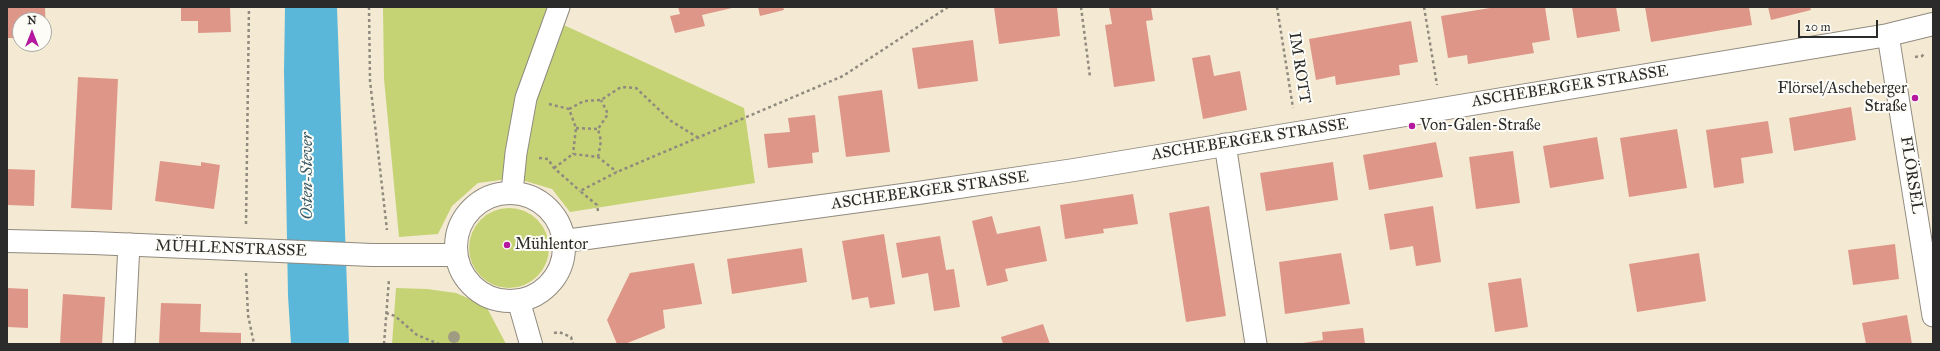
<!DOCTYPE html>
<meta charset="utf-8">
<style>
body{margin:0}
#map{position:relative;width:1940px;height:351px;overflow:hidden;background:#f4ead3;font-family:"IM FELL Great Primer",serif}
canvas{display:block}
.frame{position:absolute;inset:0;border:8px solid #2b2b2b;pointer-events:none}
.north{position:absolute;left:12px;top:12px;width:40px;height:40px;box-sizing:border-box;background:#fdfcf7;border:1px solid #a9a8a5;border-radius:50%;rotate:0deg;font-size:11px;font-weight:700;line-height:16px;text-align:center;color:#2b2b2b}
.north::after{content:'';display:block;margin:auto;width:14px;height:18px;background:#b5179e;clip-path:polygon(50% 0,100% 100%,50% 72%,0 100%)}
.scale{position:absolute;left:1798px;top:20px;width:80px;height:18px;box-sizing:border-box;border:2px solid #2b2b2b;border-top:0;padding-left:5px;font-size:12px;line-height:14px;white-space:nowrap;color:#2b2b2b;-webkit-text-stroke:3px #fdfcf7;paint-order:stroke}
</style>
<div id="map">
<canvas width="1940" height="351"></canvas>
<div class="frame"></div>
<div class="north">N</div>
<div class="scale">20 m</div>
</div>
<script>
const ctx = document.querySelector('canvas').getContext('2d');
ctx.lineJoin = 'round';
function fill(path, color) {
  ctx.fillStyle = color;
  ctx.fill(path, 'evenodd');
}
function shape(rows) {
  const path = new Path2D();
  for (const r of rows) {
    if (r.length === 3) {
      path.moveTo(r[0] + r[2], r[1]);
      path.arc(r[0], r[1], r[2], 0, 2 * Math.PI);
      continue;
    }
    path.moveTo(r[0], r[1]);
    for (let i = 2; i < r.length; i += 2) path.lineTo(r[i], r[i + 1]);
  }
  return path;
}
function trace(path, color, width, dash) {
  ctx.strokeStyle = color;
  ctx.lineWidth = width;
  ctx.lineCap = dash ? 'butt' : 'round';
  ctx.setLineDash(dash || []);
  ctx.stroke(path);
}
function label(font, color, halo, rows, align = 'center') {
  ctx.font = font + ' "IM FELL Great Primer",serif';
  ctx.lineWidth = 4;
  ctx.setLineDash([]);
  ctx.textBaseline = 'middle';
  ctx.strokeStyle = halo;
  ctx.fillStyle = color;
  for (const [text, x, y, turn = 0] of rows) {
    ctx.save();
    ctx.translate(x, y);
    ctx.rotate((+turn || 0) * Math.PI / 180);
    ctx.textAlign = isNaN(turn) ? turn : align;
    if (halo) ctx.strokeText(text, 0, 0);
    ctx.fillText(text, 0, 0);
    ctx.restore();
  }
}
const green = shape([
 [383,7,560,7,555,21,744,108,755,183,570,212,552,189,515,178,478,183,452,206,438,234,399,237,384,79],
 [509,248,40],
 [396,288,427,289,456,293,486,306,506,344,392,344]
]);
const water = shape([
 [285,7,337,7,349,344,291,344,288,296,284,71]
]);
const building = shape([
 [7,7,45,7,46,37,44,37,44,20,20,20,20,38,7,38],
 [181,7,230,7,231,32,198,33,198,21,181,21],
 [678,7,732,7,732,8,702,15,705,26,675,33,670,16,680,14],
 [758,7,783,7,784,10,760,16],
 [994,7,1057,7,1060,36,999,44],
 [1109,7,1151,7,1153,20,1146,21,1155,81,1114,87,1105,25,1112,24],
 [1496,7,1545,7,1550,40,1532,43,1534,53,1468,64,1467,55,1448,58,1441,16],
 [1572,7,1616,7,1620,31,1577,38],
 [1645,7,1749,7,1752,25,1651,42],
 [1768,7,1810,7,1811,10,1771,20],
 [1411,21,1418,62,1399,65,1400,75,1336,85,1335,76,1316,80,1309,39],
 [973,40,978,81,918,89,912,48],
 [1210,55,1214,76,1240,71,1247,110,1203,119,1192,58],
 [78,77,118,79,112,210,71,208],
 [882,90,890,152,846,157,838,96],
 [1851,107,1856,140,1794,151,1789,118],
 [815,115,819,152,812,153,813,163,768,168,764,134,790,132,788,118],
 [1768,121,1773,153,1741,158,1744,183,1714,188,1706,130],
 [1677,129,1687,188,1629,197,1620,138],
 [1597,137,1604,179,1550,188,1543,146],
 [1436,142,1443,177,1369,190,1363,155],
 [1513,151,1520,203,1476,209,1469,157],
 [160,161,201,166,201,162,220,165,214,209,155,201],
 [1333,162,1338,200,1266,211,1260,173],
 [7,169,35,170,34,206,7,205],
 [1133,194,1138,224,1103,229,1104,233,1065,239,1060,205],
 [1209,206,1226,316,1186,322,1169,213],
 [1433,206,1441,262,1416,266,1413,246,1390,250,1384,214],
 [992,216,997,234,1040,226,1047,261,1005,269,1008,281,987,286,972,221],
 [884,234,895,304,870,308,868,297,852,300,842,241],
 [940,236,946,270,954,269,960,307,934,311,928,273,902,278,896,243],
 [1895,244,1899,279,1853,285,1848,250],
 [802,248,807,282,732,294,727,259],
 [1341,253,1350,304,1285,314,1279,262],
 [1699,253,1706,301,1637,312,1629,264],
 [694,263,702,304,663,310,665,328,625,344,617,344,607,320,630,273],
 [1521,278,1528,327,1495,332,1488,283],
 [7,288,28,289,28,328,7,327],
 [63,294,105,297,102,344,60,344],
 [161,303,201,304,200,332,241,333,241,344,159,344],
 [1907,315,1912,344,1866,344,1862,323],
 [1043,324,1050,344,1003,344,1001,337],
 [1363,328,1365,344,1296,344,1323,340,1322,332]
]);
const path = shape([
 [369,7,370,81,387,230],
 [1081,7,1090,77],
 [1277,7,1293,108],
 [1424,7,1437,85],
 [1915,57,1922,56,1925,53],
 [549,104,569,109,576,128,573,154],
 [569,109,584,101,601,100,621,87,636,88,671,121,697,137],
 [576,128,598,129],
 [598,157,601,141,598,129,608,114,601,100],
 [539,158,548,159,554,168,580,191],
 [554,168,573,154,598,157,617,172],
 [598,211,597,205,580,191,617,172,843,76,948,7],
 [246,224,249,7],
 [246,273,248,315,254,344],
 [386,313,395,316,417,335,439,344],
 [554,333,559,332,571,337,573,344],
 [384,344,389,279]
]);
const minor = shape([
 [1888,35,1933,316],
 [1225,144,1256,344],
 [512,192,516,153,526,98,559,7],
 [124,344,129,244]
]);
const tertiary = shape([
 [510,247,54],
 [7,241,93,243,372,255,456,255],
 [565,241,918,193,1074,170,1888,35,1933,24],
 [519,302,531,344]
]);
const trees = [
 [454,337]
];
const markers = [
 [1915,98,4,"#b5179e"],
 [1412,126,4,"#b5179e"],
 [507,245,4,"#b5179e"]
];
const streetNames = [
 ["IM ROTT",1299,68,81],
 ["ASCHEBERGER STRASSE",1570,87,-9],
 ["ASCHEBERGER STRASSE",1250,140,-9],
 ["FLÖRSEL",1911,175,81],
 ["ASCHEBERGER STRASSE",930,191,-8],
 ["MÜHLENSTRASSE",231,249,2]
];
const poiNames = [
 ["Flörsel/Ascheberger",1907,89,"right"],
 ["Straße",1907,107,"right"],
 ["Von-Galen-Straße",1420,126],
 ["Mühlentor",515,245]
];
const waterNames = [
 ["Osten-Stever",308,176,-90]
];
fill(green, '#c5d374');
fill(water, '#5bb7d9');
fill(building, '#de9689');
trace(minor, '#908a7f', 23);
trace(tertiary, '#908a7f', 24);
trace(path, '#908a7f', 2.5, [3, 3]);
trace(minor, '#fff', 21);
trace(tertiary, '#fff', 22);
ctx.fillStyle = '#9f9c83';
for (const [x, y] of trees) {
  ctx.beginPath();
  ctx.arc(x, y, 6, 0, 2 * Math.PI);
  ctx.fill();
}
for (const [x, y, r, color] of markers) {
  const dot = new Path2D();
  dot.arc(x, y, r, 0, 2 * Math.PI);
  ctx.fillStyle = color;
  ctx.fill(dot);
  trace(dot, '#fdfcf7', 1.5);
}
label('16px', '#2b2b2b', '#fdfcf7', streetNames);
label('16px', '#2b2b2b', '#fdfcf7', poiNames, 'left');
label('italic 17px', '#3c5c68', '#fdfcf7', waterNames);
</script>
